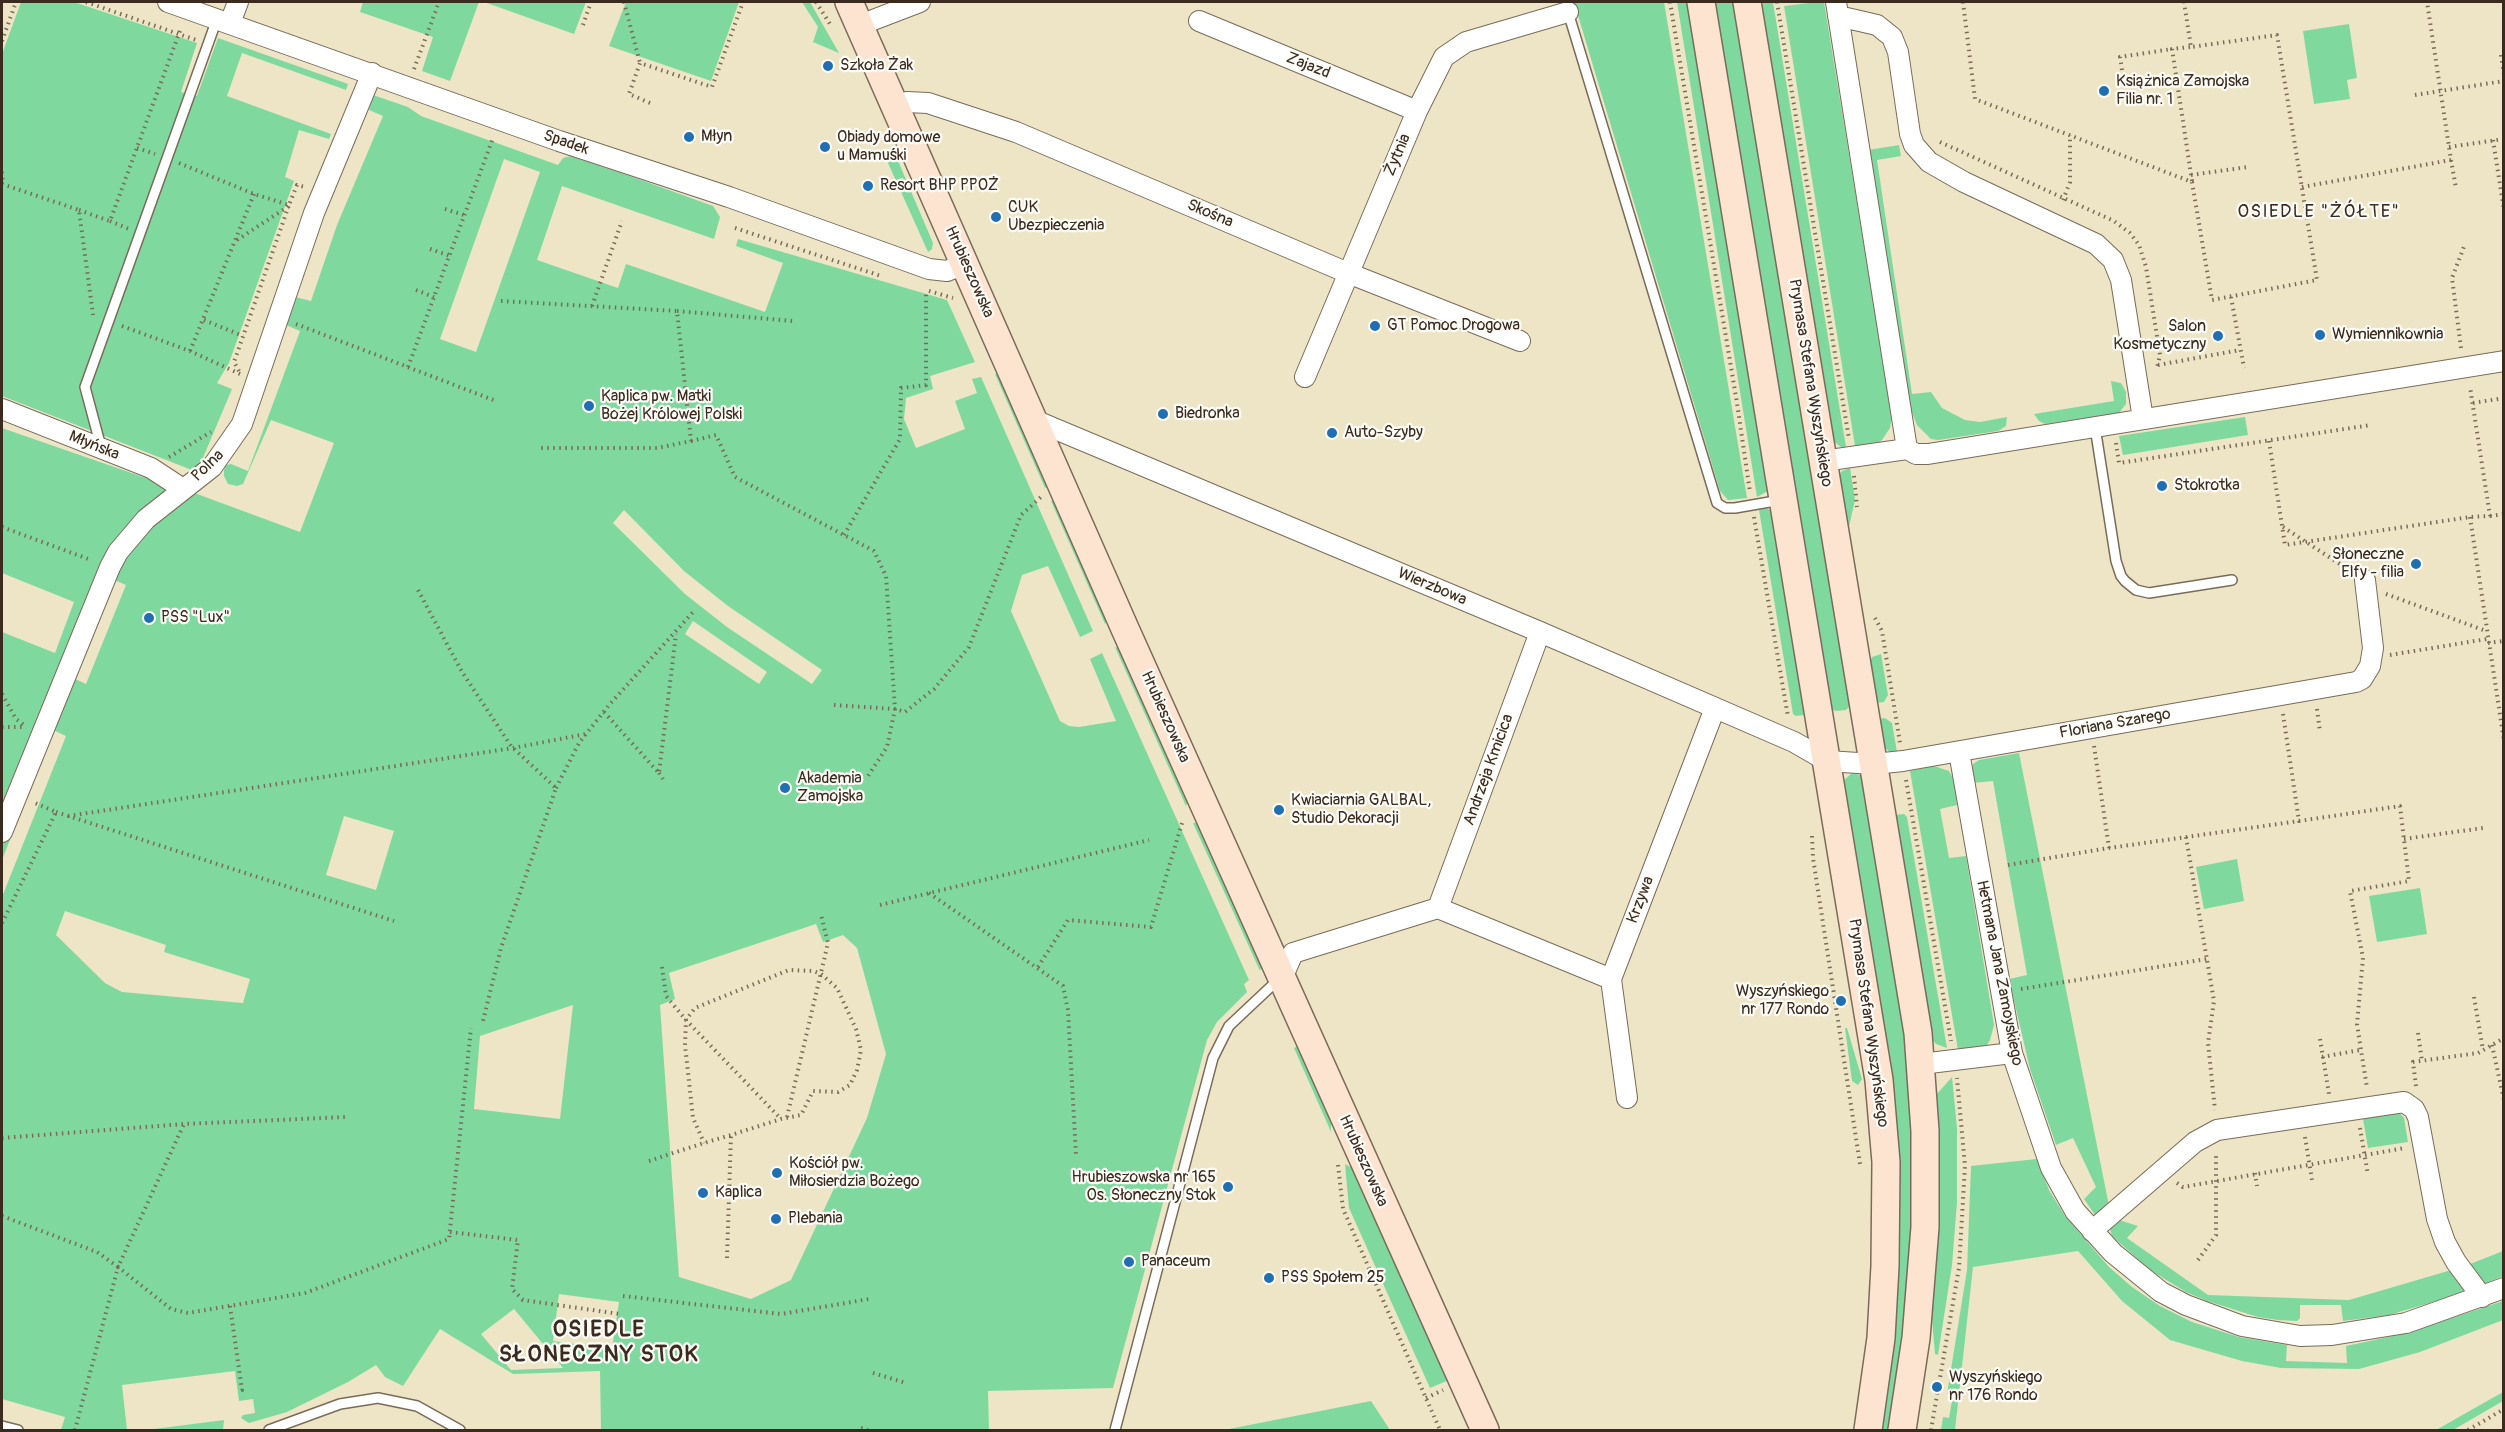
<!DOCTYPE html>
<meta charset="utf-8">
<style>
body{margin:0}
#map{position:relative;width:2505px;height:1432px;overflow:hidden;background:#eee5c7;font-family:Pangolin,sans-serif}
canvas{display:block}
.frame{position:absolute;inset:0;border:3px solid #3b2a1e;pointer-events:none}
</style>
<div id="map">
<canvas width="2505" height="1432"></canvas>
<div class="frame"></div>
</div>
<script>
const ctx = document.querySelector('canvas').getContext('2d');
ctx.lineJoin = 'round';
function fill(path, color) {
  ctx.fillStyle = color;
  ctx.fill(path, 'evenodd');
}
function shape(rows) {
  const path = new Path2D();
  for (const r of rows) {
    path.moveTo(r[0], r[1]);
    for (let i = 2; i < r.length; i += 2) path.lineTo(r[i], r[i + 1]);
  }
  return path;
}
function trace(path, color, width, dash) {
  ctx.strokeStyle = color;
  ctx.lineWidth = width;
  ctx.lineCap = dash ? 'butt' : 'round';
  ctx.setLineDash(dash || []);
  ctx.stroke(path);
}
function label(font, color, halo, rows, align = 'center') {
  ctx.font = font + ' Pangolin,sans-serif';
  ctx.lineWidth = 4.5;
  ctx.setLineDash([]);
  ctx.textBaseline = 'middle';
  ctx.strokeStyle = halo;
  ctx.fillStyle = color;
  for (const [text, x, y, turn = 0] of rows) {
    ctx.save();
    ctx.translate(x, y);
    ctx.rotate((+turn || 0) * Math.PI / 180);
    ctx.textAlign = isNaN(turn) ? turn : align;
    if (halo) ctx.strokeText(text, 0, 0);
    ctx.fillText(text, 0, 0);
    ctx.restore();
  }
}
const green = shape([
 [21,2,74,2,197,43,181,92,197,96,218,38,348,84,346,90,242,53,227,96,331,134,329,139,299,130,285,177,294,181,229,363,217,383,232,389,197,472,2,396,2,54],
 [363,2,479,2,450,81,422,71,433,37,360,12],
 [484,2,586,2,574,34],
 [626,2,739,2,711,81,609,46],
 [802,2,810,2,839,53,813,42,818,27],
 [1574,2,1664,2,1747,498,1728,500,1720,491],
 [1677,2,1690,2,1768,491,1757,497],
 [1714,2,1735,2,1850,706,1846,710,1836,711,1831,709],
 [1759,2,1773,2,1846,447,1841,447,1833,441],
 [1817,2,1824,2,1892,416,1890,428,1882,440,1878,443,1855,446,1784,6],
 [2349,24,2357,78,2347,80,2350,99,2314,104,2303,31],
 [373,95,408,107,421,116,558,165,563,158,570,156,630,176,713,206,720,217,714,239,562,186,537,260,618,288,626,264,765,312,783,263,736,246,738,239,947,300,975,362,930,376,933,389,906,398,904,419,916,448,965,429,955,401,977,393,972,379,981,377,1093,631,1080,637,1048,566,1022,575,1011,611,1060,721,1069,726,1079,727,1116,721,1090,659,1102,653,1249,980,1244,984,1247,992,1217,1022,1207,1040,1113,1388,988,1391,989,1430,601,1430,600,1371,513,1374,440,1329,403,1386,385,1377,376,1365,348,1382,287,1412,249,1423,241,1418,243,1415,255,1413,253,1399,239,1401,235,1371,122,1385,127,1430,61,1430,65,1417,2,1399,2,897,66,736,53,730,2,860,2,632,55,653,74,602,2,573,2,428,143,477,151,477,300,532,334,443,271,420,243,484,237,486,228,484,224,476,224,470,226,465,231,464,248,471,300,331,286,325,295,297,311,301,337,225,383,116,369,110],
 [504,159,540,172,476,352,440,339],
 [624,510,684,571,728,606,822,670,812,684,727,627,685,594,613,523],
 [112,579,126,585,86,684,73,678],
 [693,621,767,672,759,684,685,634],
 [344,816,394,831,376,890,326,875],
 [65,911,166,945,164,952,250,979,243,1003,122,992,105,983,56,935],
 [816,924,823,942,843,935,857,948,886,1054,867,1118,791,1280,751,1299,679,1277,660,1005,675,999,669,973],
 [573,1005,560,1119,474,1109,480,1036],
 [559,1294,619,1302,612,1349,553,1341],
 [514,1309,563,1368,562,1368,511,1370,481,1334],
 [1899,145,1901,156,1877,160,1912,394,1931,392,1942,408,1965,420,1980,422,2007,417,2006,426,1998,431,1938,440,1931,439,1917,425,1909,405,1868,150],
 [891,152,896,156,933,243,932,249,928,252,884,154],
 [995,374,998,374,1052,485,1045,488],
 [2111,381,2121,383,2126,392,2126,404,2119,413,2045,424,2039,421,2034,414,2114,401],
 [2245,417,2248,435,2123,455,2119,436],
 [1850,468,1855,500,1848,531,1839,475,1842,471],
 [1057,498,1108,616,1105,624,1051,501],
 [1766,508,1772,511,1804,715,1796,716,1793,714,1759,510],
 [1115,647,1119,648,1189,799,1186,806],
 [1881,654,1888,695,1884,702,1876,703,1869,663,1872,657],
 [1885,718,1892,723,1897,752,1890,752,1884,747,1877,719],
 [2019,753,2109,1206,2095,1215,2084,1199,2096,1187,2073,1138,2056,1145,2030,1069,2009,979,2027,975,1993,781,1973,783,1971,771,1973,764,1979,760],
 [1934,766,1949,771,1954,780,1957,805,1940,809,1949,858,1966,856,1994,1025,1990,1040,1987,1045,1979,1047,1958,1050,1910,771],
 [1852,773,1860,775,1864,781,1903,1013,1912,1132,1913,1210,1902,1346,1888,1430,1879,1430,1897,1281,1900,1211,1896,1133,1842,782],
 [1904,814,1907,817,1947,1048,1936,1044,1930,1037,1894,815],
 [1193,823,1198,823,1262,965,1260,971],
 [2237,859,2244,901,2204,909,2196,867],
 [2420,888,2427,934,2377,942,2369,896],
 [1845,1028,1847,1028,1862,1079,1858,1085,1852,1081],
 [1300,1045,1331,1114,1331,1132,1294,1048],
 [1952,1077,1957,1128,1957,1202,1952,1265,1938,1355,1935,1354,1931,1308,1936,1095],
 [2397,1110,2404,1118,2408,1142,2368,1148,2362,1113],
 [2037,1159,2049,1190,2065,1216,2109,1267,2132,1287,2160,1306,2192,1322,2239,1337,2287,1345,2286,1361,2347,1363,2346,1346,2407,1333,2503,1301,2503,1320,2420,1352,2359,1369,2281,1368,2242,1361,2170,1340,2122,1301,2078,1251,1973,1267,1955,1430,1941,1430,1943,1417,1949,1418,1953,1395,1947,1394,1967,1270,1971,1166],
 [1345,1164,1354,1169,1449,1380,1430,1388,1349,1208],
 [2119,1220,2138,1226,2127,1238,2208,1295,2349,1300,2465,1266,2503,1251,2503,1276,2460,1294,2389,1315,2343,1321,2341,1305,2300,1305,2300,1318,2297,1321,2278,1320,2258,1317,2207,1301,2186,1292,2150,1270,2112,1236,2110,1229],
 [2503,1392,2503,1401,2453,1430,2436,1430],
 [1371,1401,1390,1430,1224,1430],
 [224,1420,223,1430,146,1430]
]);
const path = shape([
 [86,2,196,40],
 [624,2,640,63],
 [816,2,830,24],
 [1670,2,1737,403,1750,492],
 [1777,2,1849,439],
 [1963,2,1975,99,2192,182,2212,300,2317,280,2277,35,2191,47,2184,2],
 [583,25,591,2],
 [2,41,16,2],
 [2190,47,2172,49,2192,181],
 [2501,55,2504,75],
 [414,69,439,2],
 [2122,70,2120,57,2172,49],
 [2415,95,2504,81],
 [650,103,629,94,640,63,712,87,743,2],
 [2493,140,2504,210],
 [1940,142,2114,221,2130,233,2139,245,2146,267,2160,355,2157,368],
 [2449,147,2504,139],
 [137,148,155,154],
 [2451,160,2456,188],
 [179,163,254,194,289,205,297,185,305,187],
 [2,172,3,184],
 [2191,175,2248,167],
 [2,184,79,210,93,315],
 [2302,187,2451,160,2427,2],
 [2063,200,2070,182,2070,135],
 [445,209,464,215],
 [79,210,110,221,181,28],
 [110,221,129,229],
 [735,228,881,276],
 [237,240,289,206],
 [430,249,450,256],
 [416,290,434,297],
 [929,291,953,298],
 [2231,297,2244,368],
 [501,301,677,311,691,441,658,448,537,448],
 [592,306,622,221],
 [677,311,793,321],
 [204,320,243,336],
 [296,324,496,401],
 [122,326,190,351,240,374],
 [2461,348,2452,278,2465,244],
 [190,351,254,194],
 [2158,365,2240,350],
 [408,367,493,138],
 [239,371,234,362,289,205],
 [2473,403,2504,398],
 [691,441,716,435,735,477,874,551,886,576,895,709,887,747,868,776],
 [2269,441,2285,545,2470,517,2490,516,2470,387],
 [2116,443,2119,463,2371,425],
 [169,457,211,432],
 [1854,476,1857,507],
 [2490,516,2504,514],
 [1754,517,1788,717],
 [2470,517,2504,741],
 [2,527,91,560],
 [2283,527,2349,570],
 [844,535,900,439,901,388,926,385,926,291],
 [418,590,462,672,511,746,556,788,501,948,482,1025],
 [2386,594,2486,631],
 [1875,618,1882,631,1900,743],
 [2488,643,2504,641],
 [2390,655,2487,639],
 [2,694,16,719,24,725],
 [834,705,895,709,905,712,934,689,969,647,1021,515,1041,497],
 [2317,709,2320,732],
 [604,712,659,773,676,634],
 [2283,714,2299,821,2400,806,2409,881,2350,891,2363,958,2357,1024,2367,1088],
 [2,727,25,727],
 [2094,746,2109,848],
 [659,773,663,779],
 [1906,780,1951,1041],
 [556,788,579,743,609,705,694,611],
 [56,812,394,921],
 [68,816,513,748,586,734],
 [1812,836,1813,858,1860,1164],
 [2186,837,2214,1001,2208,1043,2215,1110],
 [2404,839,2483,828],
 [2008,865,2109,848,2299,821],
 [929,893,1063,986,1068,1010,1076,1155],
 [880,905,1149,840],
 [2,923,56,812,35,803],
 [662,967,666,996,686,1020,781,1119],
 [1038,967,1068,920,1151,927,1183,820],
 [2021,989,2207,959],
 [2474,997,2483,1050],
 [2418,1033,2422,1061],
 [2320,1039,2329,1094],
 [2492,1045,2504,1100],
 [2322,1057,2360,1050],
 [2416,1086,2413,1062,2478,1053,2504,1038],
 [787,1117,828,943,821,915],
 [2360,1128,2368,1175],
 [2305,1137,2312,1180],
 [2,1138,184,1124,346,1117],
 [649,1161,670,1154,704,1143,731,1135,781,1119,801,1115,813,1091,838,1092,850,1085,857,1070,861,1050,856,1029,837,988,821,974,813,971,789,970,695,1008,686,1020,685,1045,693,1118,704,1143],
 [1338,1165,1343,1209,1440,1430],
 [2255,1173,2257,1186],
 [2177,1183,2183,1187,2405,1148],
 [2,1216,97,1252,118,1267,184,1124],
 [450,1232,518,1240,512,1289,523,1300,620,1314],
 [727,1258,731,1135],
 [2198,1260,2216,1235,2216,1153],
 [623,1296,781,1314,869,1299],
 [230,1306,242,1390,238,1390],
 [873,1373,906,1383],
 [1426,1398,1443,1390],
 [861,1428,868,1430],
 [75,1430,118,1267,171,1309,188,1313,305,1293,449,1239,471,1028],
 [1931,1430,1959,1268,1965,1166,1957,1078],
 [2468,1430,2504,1409]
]);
const lane = shape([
 [1568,12,1717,503,1725,508,1735,508,1781,500],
 [2095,427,2116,561,2121,576,2125,581,2136,590,2149,593,2232,580],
 [101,447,85,387,217,19],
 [2,1426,18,1430],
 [269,1430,340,1404,378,1398,417,1406,460,1430],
 [1115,1430,1213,1058,1229,1026,1279,979]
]);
const street = shape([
 [168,2,559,141,729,197,929,269,947,271,966,263],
 [1836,2,1907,449,1916,454,1928,454,2504,361],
 [1838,16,1877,25,1892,37,1898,52,1910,134,1914,145,1929,162,1964,182,2096,244,2113,260,2121,280,2143,419],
 [1199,21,1417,111],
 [230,23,238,2],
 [860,25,920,2],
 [897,107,907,102,928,103,1016,132,1348,273,1520,341],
 [1305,377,1417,111,1444,57,1466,42,1568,12],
 [2,409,151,468,183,489],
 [1034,420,1540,632,1794,742,1827,761,1874,764,1903,761,2356,682,2362,679,2370,666,2373,648,2365,580],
 [1823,461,1907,449],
 [1959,752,2012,1053,2051,1168,2075,1211,2113,1253,2161,1292,2186,1305,2242,1326,2300,1336,2332,1335,2406,1323,2504,1288],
 [2,832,110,567,118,552,146,519,212,467,242,424,314,213,372,73],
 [1438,908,1540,632],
 [1283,976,1293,953,1438,908,1611,979],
 [1921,1064,2012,1053],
 [1627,1098,1611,979,1715,708],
 [2092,1231,2195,1142,2217,1130,2404,1102,2414,1109,2418,1117,2437,1219,2445,1242,2456,1262,2482,1297]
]);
const secondary = shape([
 [849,2,1126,631,1485,1430],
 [1701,2,1879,1080,1886,1162,1885,1266,1881,1338,1868,1430],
 [1747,2,1918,1033,1925,1131,1925,1227,1916,1338,1902,1430]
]);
const markers = [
 [828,66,6,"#1f6fb2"],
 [2104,91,6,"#1f6fb2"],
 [689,137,6,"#1f6fb2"],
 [825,147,6,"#1f6fb2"],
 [868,186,6,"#1f6fb2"],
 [996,217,6,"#1f6fb2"],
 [1375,326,6,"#1f6fb2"],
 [2320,335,6,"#1f6fb2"],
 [2218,336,6,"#1f6fb2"],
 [589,406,6,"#1f6fb2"],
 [1163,414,6,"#1f6fb2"],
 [1332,433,6,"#1f6fb2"],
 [2162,486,6,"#1f6fb2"],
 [2416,564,6,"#1f6fb2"],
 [149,618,6,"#1f6fb2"],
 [785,788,6,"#1f6fb2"],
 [1279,810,6,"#1f6fb2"],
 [1841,1001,6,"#1f6fb2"],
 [777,1173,6,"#1f6fb2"],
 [1228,1187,6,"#1f6fb2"],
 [703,1193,6,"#1f6fb2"],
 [776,1219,6,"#1f6fb2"],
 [1129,1262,6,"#1f6fb2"],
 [1269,1278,6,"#1f6fb2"],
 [1937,1387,6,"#1f6fb2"]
];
const poiNames = [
 ["Szkoła Żak",840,66],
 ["Książnica Zamojska",2116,82],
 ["Filia nr. 1",2116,100],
 ["Młyn",701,137],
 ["Obiady domowe",837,138],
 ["u Mamuśki",837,156],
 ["Resort BHP PPOŻ",880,186],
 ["CUK",1008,208],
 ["Ubezpieczenia",1008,226],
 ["GT Pomoc Drogowa",1387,326],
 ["Salon",2206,327,"right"],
 ["Kosmetyczny",2206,345,"right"],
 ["Wymiennikownia",2332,335],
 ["Kaplica pw. Matki",601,397],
 ["Bożej Królowej Polski",601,415],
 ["Biedronka",1175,414],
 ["Auto-Szyby",1344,433],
 ["Stokrotka",2174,486],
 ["Słoneczne",2404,555,"right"],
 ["Elfy - filia",2404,573,"right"],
 ["PSS \"Lux\"",161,618],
 ["Akademia",797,779],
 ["Zamojska",797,797],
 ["Kwiaciarnia GALBAL,",1291,801],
 ["Studio Dekoracji",1291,819],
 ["Wyszyńskiego",1829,992,"right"],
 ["nr 177 Rondo",1829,1010,"right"],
 ["Kościół pw.",789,1164],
 ["Miłosierdzia Bożego",789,1182],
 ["Hrubieszowska nr 165",1216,1178,"right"],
 ["Os. Słoneczny Stok",1216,1196,"right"],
 ["Kaplica",715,1193],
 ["Plebania",788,1219],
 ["Panaceum",1141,1262],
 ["PSS Społem 25",1281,1278],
 ["Wyszyńskiego",1949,1378],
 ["nr 176 Rondo",1949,1396]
];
const streetNames = [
 ["Zajazd",1308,66,22],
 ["Spadek",566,143,19],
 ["Żytnia",1398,155,-67],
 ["Skośna",1210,214,23],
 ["Hrubieszowska",969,272,66],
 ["Prymasa Stefana Wyszyńskiego",1810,383,81],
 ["Młyńska",94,446,22],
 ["Polna",208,466,-44],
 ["Wierzbowa",1432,587,23],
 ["Hrubieszowska",1165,717,66],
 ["Floriana Szarego",2115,724,-10],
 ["Andrzeja Kmicica",1489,770,-70],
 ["Krzywa",1641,900,-69],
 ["Hetmana Jana Zamoyskiego",1999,973,79],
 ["Prymasa Stefana Wyszyńskiego",1868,1023,82],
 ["Hrubieszowska",1363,1161,66]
];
const neighbourhoodNames = [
 ["OSIEDLE \"ŻÓŁTE\"",2319,212]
];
const districtNames = [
 ["OSIEDLE",599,1330],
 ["SŁONECZNY STOK",599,1355]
];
fill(green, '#7fd99f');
trace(lane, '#7a6b59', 12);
trace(street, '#7a6b59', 22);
trace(secondary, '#7a6b59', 30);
trace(path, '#7a6b59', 4, [1.5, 4.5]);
trace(lane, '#fff', 9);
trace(street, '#fff', 20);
trace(secondary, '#fde4d1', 27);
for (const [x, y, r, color] of markers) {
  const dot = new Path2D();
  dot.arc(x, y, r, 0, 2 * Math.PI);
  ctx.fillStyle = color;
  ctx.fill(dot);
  trace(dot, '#fdfcf7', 2);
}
label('16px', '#3b2a1e', '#fdfcf7', poiNames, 'left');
label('16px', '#3b2a1e', '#fdfcf7', streetNames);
ctx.letterSpacing = '1.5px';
label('18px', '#3b2a1e', '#fdfcf7', neighbourhoodNames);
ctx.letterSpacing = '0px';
ctx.letterSpacing = '1.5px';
label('bold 22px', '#3b2a1e', '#fdfcf7', districtNames);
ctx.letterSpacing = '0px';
</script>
